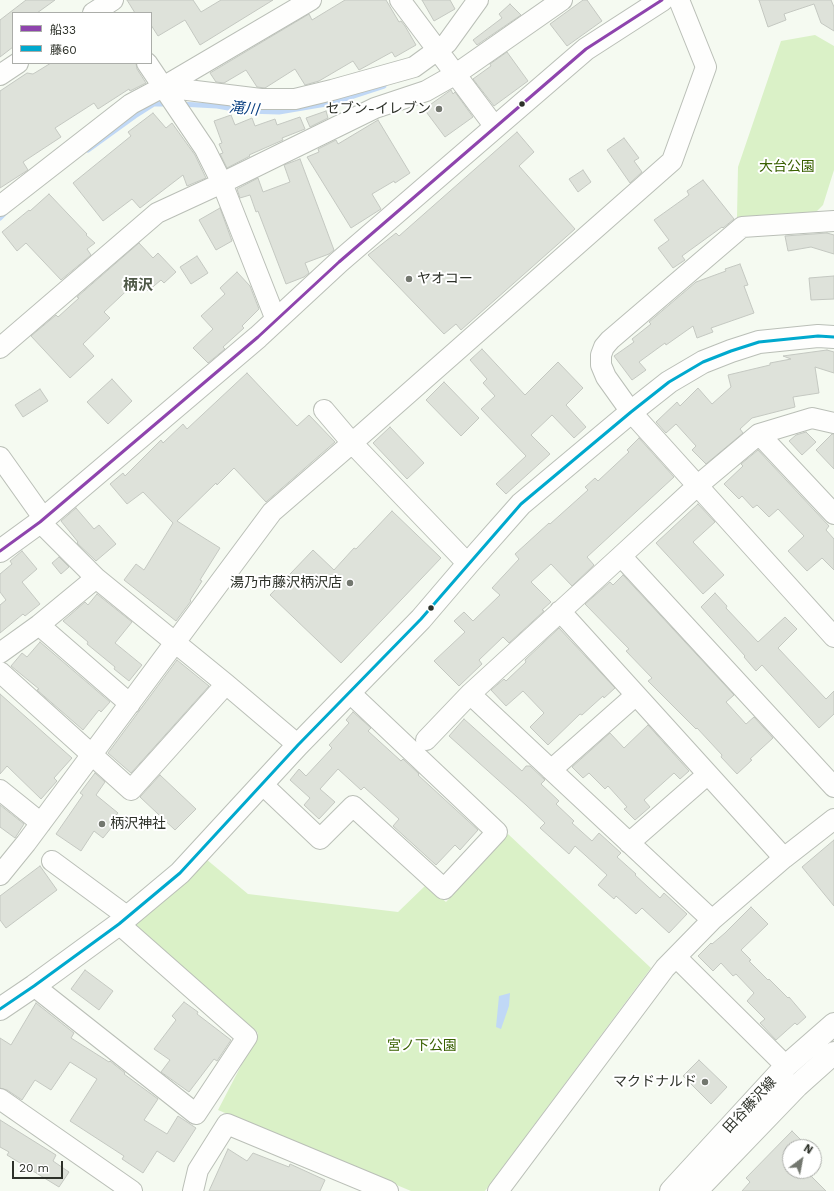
<!DOCTYPE html>
<meta charset="utf-8">
<style>
body{margin:0}
#map{position:relative;width:834px;height:1191px;overflow:hidden;background:#f5faf1;font-family:"Work Sans","Noto Sans JP",sans-serif}
canvas{display:block}
.legend{position:absolute;left:12px;top:12px;width:140px;height:52px;box-sizing:border-box;background:#fff;border:1px solid #abada9;margin:0;padding:5px 7px;list-style:none;font-size:12px;color:#2d3129}
.legend li{display:flex;align-items:center;gap:8px;height:20px}
.legend b{width:20px;border:1px solid #abada9}
.north{position:absolute;left:782px;top:1139px;width:40px;height:40px;box-sizing:border-box;background:#fff;border:1px solid #abada9;border-radius:50%;rotate:32deg;font-size:11px;font-weight:700;line-height:16px;text-align:center;color:#2d3129}
.north::after{content:'';display:block;margin:auto;width:14px;height:18px;background:#73776f;clip-path:polygon(50% 0,100% 100%,50% 72%,0 100%)}
.scale{position:absolute;left:12px;top:1161px;width:51px;height:18px;box-sizing:border-box;border:2px solid #2d3129;border-top:0;padding-left:5px;font-size:12px;line-height:14px;white-space:nowrap;color:#2d3129;-webkit-text-stroke:3px #fff;paint-order:stroke}
</style>
<div id="map">
<canvas width="834" height="1191"></canvas>
<ul class="legend">
<li><b style="height:5px;background:#8e44ad"></b>船33</li>
<li><b style="height:5px;background:#00a9ce"></b>藤60</li>
</ul>
<div class="north">N</div>
<div class="scale">20 m</div>
</div>
<script>
const ctx = document.querySelector('canvas').getContext('2d');
ctx.lineJoin = 'round';
function fill(path, color) {
  ctx.fillStyle = color;
  ctx.fill(path, 'evenodd');
}
function shape(rows) {
  const path = new Path2D();
  for (const r of rows) {
    path.moveTo(r[0], r[1]);
    for (let i = 2; i < r.length; i += 2) path.lineTo(r[i], r[i + 1]);
  }
  return path;
}
function trace(path, color, width, dash) {
  ctx.strokeStyle = color;
  ctx.lineWidth = width;
  ctx.lineCap = dash ? 'butt' : 'round';
  ctx.setLineDash(dash || []);
  ctx.stroke(path);
}
function label(font, color, halo, rows, align = 'center') {
  ctx.font = font + ' "Work Sans","Noto Sans JP",sans-serif';
  ctx.lineWidth = 4;
  ctx.setLineDash([]);
  ctx.textBaseline = 'middle';
  ctx.strokeStyle = halo;
  ctx.fillStyle = color;
  for (const [text, x, y, turn = 0] of rows) {
    ctx.save();
    ctx.translate(x, y);
    ctx.rotate((+turn || 0) * Math.PI / 180);
    ctx.textAlign = isNaN(turn) ? turn : align;
    if (halo) ctx.strokeText(text, 0, 0);
    ctx.fillText(text, 0, 0);
    ctx.restore();
  }
}
const green = shape([
 [815,35,834,46,834,170,823,205,816,212,737,217,738,167,781,41],
 [508,834,651,968,485,1191,411,1191,218,1110,258,1033,131,926,206,859,248,894,398,912,426,885,446,902]
]);
const water = shape([
 [510,993,509,1006,501,1029,496,1027,499,996]
]);
const stream = shape([
 [180,104,217,106,245,111,279,112,332,103,384,86],
 [88,150,135,116,154,104,168,104],
 [0,218,7,211]
]);
const building = shape([
 [26,0,55,0,37,13,13,13,13,47,0,57,0,20,26,0],
 [127,0,193,0,201,12,221,0,273,0,200,45,185,20,158,36,151,25,151,13,135,13,127,0],
 [345,0,386,0,399,22,401,21,405,26,416,45,395,57,392,52,359,70,353,61,319,81,305,85,295,69,265,88,257,87,246,70,224,83,216,82,210,73,309,14,312,20,345,0],
 [422,0,450,0,455,9,434,21,422,0],
 [583,0,587,0,602,21,567,46,550,24,583,0],
 [759,0,831,0,834,7,834,31,821,23,814,4,784,14,786,20,768,27,759,0],
 [510,4,521,15,477,45,473,40,502,18,499,14,510,4],
 [507,52,528,81,494,106,473,79,491,66,490,64,507,52],
 [51,63,136,63,137,69,146,83,130,91,129,89,98,109,94,103,55,128,61,137,23,162,28,170,0,188,0,91,27,73,33,74,51,63],
 [451,90,453,94,455,92,473,117,445,137,424,109,451,90],
 [326,111,328,118,310,127,306,118,326,111],
 [153,113,166,128,172,123,195,155,206,178,187,186,183,175,140,208,132,199,103,221,73,183,131,136,128,132,153,113],
 [231,115,235,125,252,118,255,126,275,119,277,125,300,117,305,129,282,138,283,140,249,155,250,156,227,168,220,154,223,153,219,144,222,143,214,121,231,115],
 [378,120,410,173,395,183,394,181,372,194,381,209,351,228,307,157,319,152,318,149,336,140,338,144,378,120],
 [517,132,534,152,519,166,575,229,461,330,456,324,444,334,368,255,396,233,399,236,517,132],
 [624,138,639,158,634,161,642,172,630,183,607,150,624,138],
 [300,159,334,250,329,254,305,263,309,273,304,277,286,284,258,211,256,212,250,195,240,198,237,189,258,178,263,192,290,182,284,165,300,159],
 [583,170,591,182,578,192,569,179,583,170],
 [703,180,734,219,723,228,722,227,682,256,685,260,673,268,658,248,669,240,654,220,689,195,687,191,703,180],
 [49,194,87,234,86,235,95,243,87,249,91,255,61,280,26,243,17,251,2,232,29,210,30,211,49,194],
 [220,208,232,241,216,250,199,220,220,208],
 [827,233,834,235,834,254,811,247,788,251,785,236,827,233],
 [139,243,153,258,158,253,176,272,164,283,161,280,148,291,138,280,104,312,110,318,83,344,94,356,70,378,31,336,56,315,58,317,79,298,77,297,139,243],
 [197,256,208,273,191,284,180,267,197,256],
 [740,264,748,285,744,286,754,313,711,328,713,332,697,338,693,326,666,345,665,343,639,362,646,370,632,380,614,356,634,342,632,339,651,324,649,322,696,282,726,271,725,269,740,264],
 [237,272,250,286,259,309,242,326,244,328,223,347,225,349,208,363,193,348,213,329,201,316,225,294,220,288,237,272],
 [834,276,834,299,811,300,809,278,834,276],
 [482,349,525,395,558,362,583,388,566,405,586,427,574,438,552,415,531,435,550,454,506,494,496,484,526,456,481,409,495,396,483,383,487,379,470,360,482,349],
 [827,350,834,352,834,373,815,367,819,393,793,397,795,407,752,418,740,429,743,433,706,464,692,450,696,446,676,424,666,433,656,422,677,402,680,406,698,388,712,404,731,387,728,375,770,365,770,363,791,359,783,356,827,350],
 [247,373,297,426,309,415,335,442,266,502,234,468,217,485,216,483,177,521,220,548,200,580,202,581,190,600,191,601,176,621,124,580,136,564,144,570,173,523,143,492,127,504,110,484,123,473,125,476,161,440,163,443,183,424,187,429,247,373],
 [112,379,132,401,108,424,87,402,112,379],
 [444,382,479,418,461,436,426,400,444,382],
 [40,389,48,401,23,417,15,405,40,389],
 [390,427,424,463,407,479,373,443,390,427],
 [806,432,816,442,802,455,789,441,796,435,806,432],
 [832,434,834,434,834,469,816,450,832,434],
 [639,438,674,477,587,557,594,565,572,586,551,564,531,582,551,602,542,610,544,611,509,643,503,637,479,660,482,664,459,686,434,661,465,632,454,621,464,612,473,621,500,595,492,588,519,559,515,554,549,523,550,524,588,490,585,487,595,478,598,481,629,452,627,450,639,438],
 [758,450,829,526,826,530,834,539,834,570,822,558,807,571,788,551,804,536,778,509,769,517,757,505,753,508,742,496,739,499,724,484,743,466,741,464,758,450],
 [698,504,715,522,693,542,724,575,703,594,656,543,698,504],
 [76,508,94,529,99,525,116,544,96,561,77,543,78,542,61,521,76,508],
 [392,511,441,558,341,663,270,595,313,550,334,570,354,548,356,549,392,511],
 [22,551,37,569,22,582,40,604,25,616,23,614,0,633,0,605,6,600,0,592,0,574,12,564,10,561,22,551],
 [59,557,69,567,61,574,52,563,59,557],
 [623,575,734,695,726,702,746,724,754,717,773,738,750,759,752,760,737,774,721,757,722,755,697,728,696,729,648,681,652,678,626,651,629,649,585,604,610,582,613,585,623,575],
 [715,593,727,606,726,608,758,642,785,617,797,629,778,648,826,699,834,691,834,714,819,728,762,665,756,671,744,657,745,656,701,607,715,593],
 [97,594,132,622,115,643,142,665,129,681,114,669,115,667,87,644,88,642,63,621,85,602,88,605,97,594],
 [559,628,615,688,604,698,603,696,582,715,580,714,548,745,530,727,544,713,523,691,506,706,491,690,504,679,506,681,526,662,525,660,559,628],
 [40,642,110,702,101,712,99,710,83,730,37,690,39,689,11,666,22,653,27,657,40,642],
 [177,660,209,686,131,773,108,753,177,660],
 [0,694,72,758,54,778,57,781,41,799,7,766,0,774,0,694],
 [353,712,371,728,368,731,401,761,403,759,419,774,418,775,478,830,460,850,455,845,436,865,393,826,399,819,364,787,361,790,338,769,320,789,335,802,319,819,304,805,310,798,290,780,299,769,306,776,332,748,329,745,349,723,346,720,353,712],
 [464,719,522,771,526,766,530,766,545,780,541,784,559,801,556,804,574,821,572,823,592,841,599,833,621,853,617,857,636,874,635,875,660,898,664,893,687,914,669,933,642,908,636,914,616,896,614,899,598,885,607,875,575,846,569,854,540,828,545,823,526,805,449,736,464,719],
 [648,725,689,771,680,779,674,773,644,800,650,807,635,820,624,809,627,807,608,786,605,789,589,773,583,778,572,767,610,733,624,748,648,725],
 [95,773,105,782,96,795,118,813,113,819,116,822,103,838,94,831,81,851,56,834,83,795,80,793,95,773],
 [160,775,196,809,175,830,140,797,160,775],
 [0,805,24,824,15,838,0,827,0,805],
 [834,840,834,906,802,867,834,840],
 [40,866,57,890,6,928,0,920,0,896,40,866],
 [751,907,768,924,741,950,751,960,749,961,768,980,769,979,788,998,789,997,806,1017,797,1025,795,1023,776,1040,760,1023,765,1019,747,1001,754,993,736,974,733,976,721,963,713,971,698,956,711,943,712,944,725,933,751,907],
 [85,970,113,991,99,1010,71,989,85,970],
 [184,1002,198,1012,197,1014,231,1040,217,1061,214,1059,189,1092,161,1072,170,1060,154,1049,176,1020,172,1016,184,1002],
 [36,1003,74,1033,71,1038,109,1062,110,1061,125,1073,124,1074,158,1099,144,1120,167,1134,178,1116,196,1128,174,1162,157,1151,143,1173,122,1159,124,1156,70,1121,97,1079,70,1062,51,1090,35,1080,22,1100,7,1090,0,1088,0,1038,11,1045,36,1003],
 [699,1060,727,1087,711,1104,683,1076,699,1060],
 [0,1120,56,1155,53,1161,69,1172,59,1187,7,1155,9,1152,0,1147,0,1120],
 [792,1131,808,1147,790,1147,790,1171,813,1171,810,1175,826,1191,742,1191,750,1182,746,1178,792,1131],
 [228,1149,247,1161,253,1153,289,1167,290,1164,325,1180,320,1191,209,1191,228,1149]
]);
const street = shape([
 [400,0,495,127],
 [93,13,113,0],
 [147,63,205,149,222,183,276,320],
 [0,75,18,63],
 [163,87,261,99,295,99,332,90,414,67,447,43,478,0],
 [0,206,131,104,163,87,311,0],
 [834,221,742,227,610,340,604,347,601,355,601,365,606,377,631,412,834,637],
 [0,348,157,213,222,183,375,108,426,91,456,74,562,0],
 [324,410,352,443,468,564],
 [759,434,834,514],
 [0,457,44,519],
 [40,522,96,578,226,684,298,745],
 [621,556,834,787],
 [560,611,784,858],
 [39,625,130,704],
 [0,653,39,625,96,578],
 [0,672,131,790,226,684],
 [470,694,712,920],
 [426,740,470,694,621,556,697,486,759,434,812,418,834,423],
 [551,770,636,695],
 [262,784,320,839,353,806,444,889,497,832,349,692],
 [0,790,41,823],
 [629,843,708,774],
 [52,861,128,917],
 [0,875,26,843,272,512,352,443,672,161,706,67,679,0],
 [676,957,786,1066],
 [34,986,196,1114,247,1037,119,924],
 [0,1099,132,1191],
 [193,1191,198,1170,227,1124,388,1191],
 [498,1191,665,968,712,920,784,858,834,819]
]);
const secondary = shape([
 [0,551,40,522,258,337,339,262,586,49,662,0],
 [0,1009,34,986,119,924,180,873,298,745,421,619,468,564,521,504,631,412,669,382,703,362,731,351,759,342,818,336,834,337],
 [671,1191,786,1066,834,1024],
 [696,1191,797,1086,834,1053]
]);
const bus1 = shape([
 [0,551,40,522,258,337,339,262,586,49,662,0]
]);
const bus2 = shape([
 [0,1009,34,986,119,924,180,873,298,745,421,619,521,504,631,412,669,382,703,362,731,351,759,342,818,336,834,337]
]);
const markers = [
 [522,104,3.5,"#2d3129"],
 [439,109,4,"#73776f"],
 [409,279,4,"#73776f"],
 [350,583,4,"#73776f"],
 [431,608,3.5,"#2d3129"],
 [102,824,4,"#73776f"],
 [705,1082,4,"#73776f"]
];
const poiNames = [
 ["セブン-イレブン",431,109],
 ["ヤオコー",417,279,"left"],
 ["湯乃市藤沢柄沢店",342,583],
 ["柄沢神社",110,824,"left"],
 ["マクドナルド",697,1082]
];
const parkNames = [
 ["大台公園",787,167],
 ["宮ノ下公園",422,1046]
];
const streetNames = [
 ["田谷藤沢線",750,1105,-47]
];
const waterNames = [
 ["滝川",244,109,6]
];
const neighbourhoodNames = [
 ["柄沢",138,286]
];
fill(green, '#daf1c7');
fill(water, '#c0d8f6');
trace(stream, '#c0d8f6', 5);
fill(building, '#dee2da');
trace(building, '#c4c8c1', 1);
trace(street, '#babfb7', 22);
trace(secondary, '#babfb7', 24);
trace(street, '#fefefd', 20);
trace(secondary, '#fefefd', 22);
trace(bus1, '#8e44ad', 3);
trace(bus2, '#00a9ce', 3);
for (const [x, y, r, color] of markers) {
  const dot = new Path2D();
  dot.arc(x, y, r, 0, 2 * Math.PI);
  ctx.fillStyle = color;
  ctx.fill(dot);
  trace(dot, '#fff', 1.5);
}
label('14px', '#2d3129', '#fff', poiNames, 'right');
label('14px', '#396101', '#fff', parkNames);
label('14px', '#2d3129', '#fff', streetNames);
label('italic 15px', '#093f80', '#fff', waterNames);
label('bold 15px', '#4e5847', '#fff', neighbourhoodNames);
</script>
